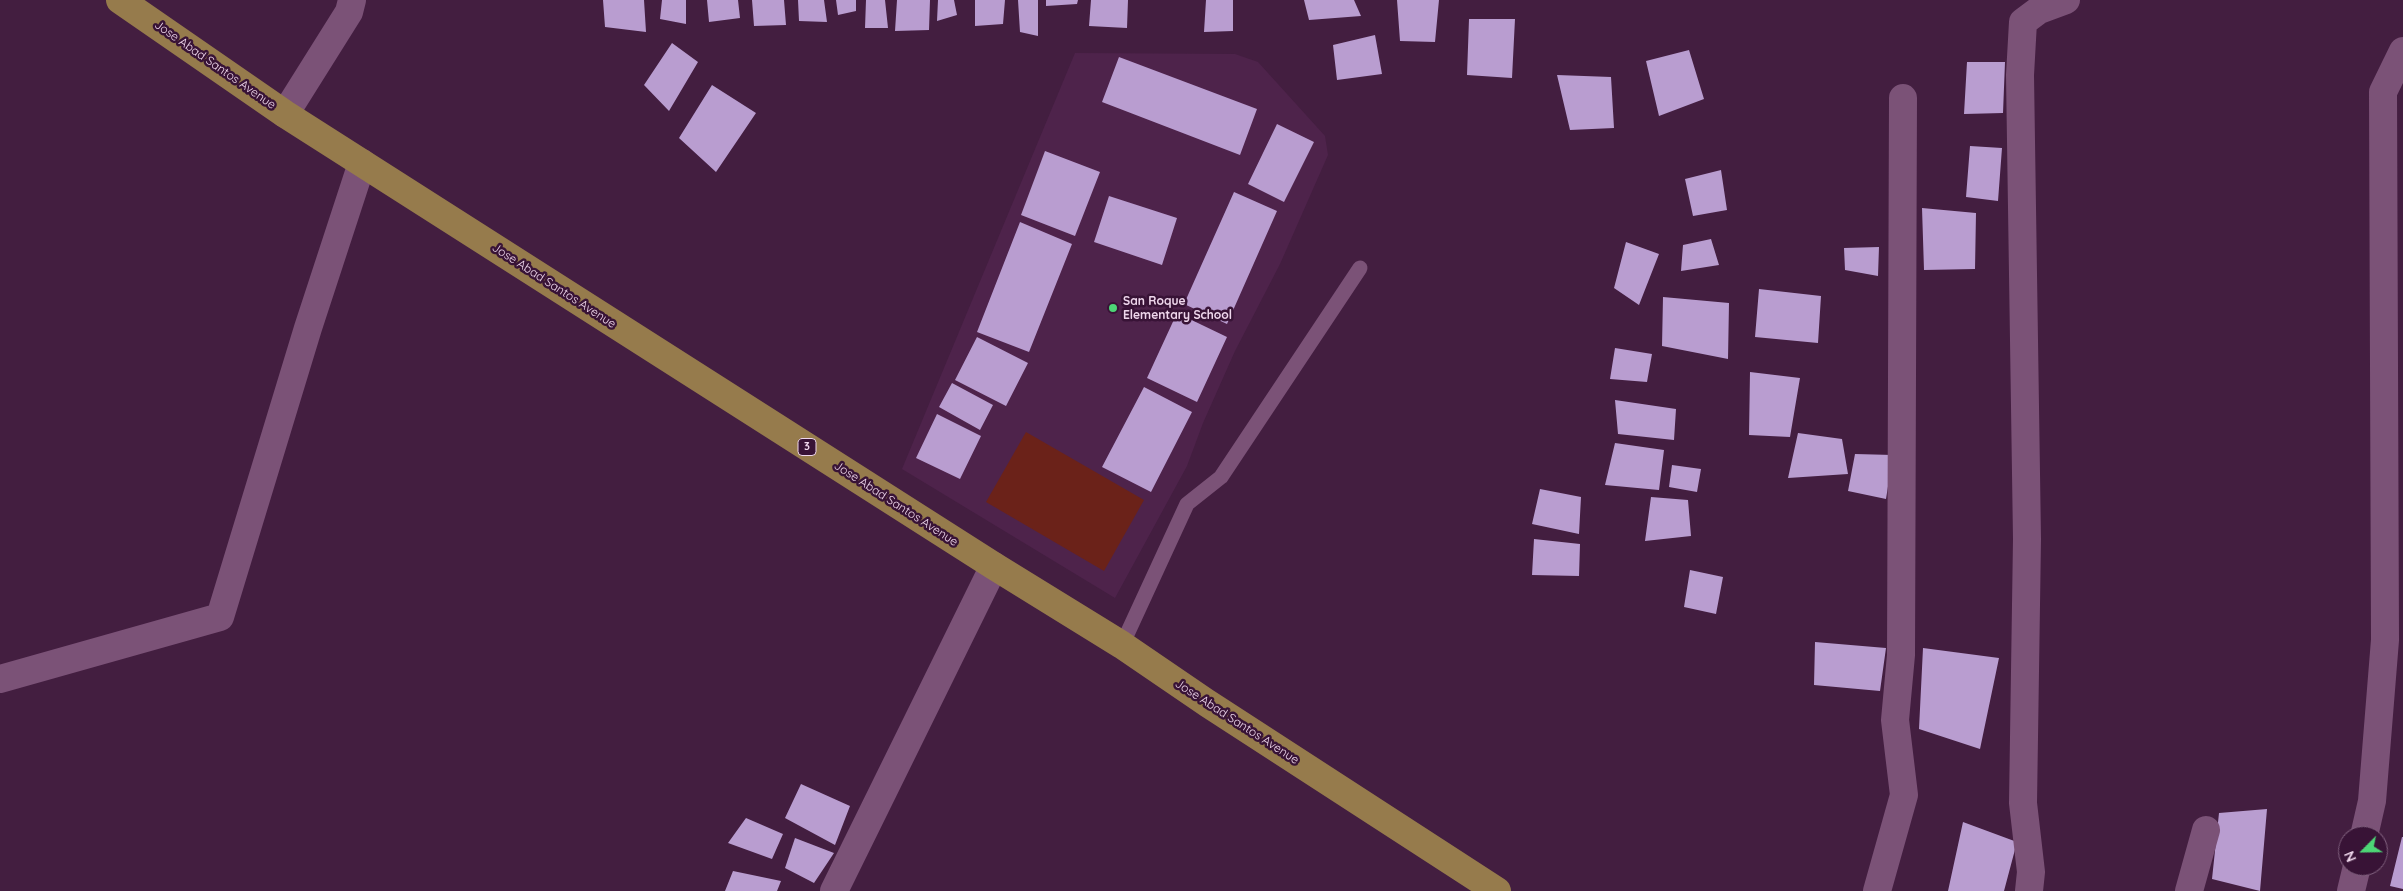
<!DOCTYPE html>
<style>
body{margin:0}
#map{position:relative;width:2403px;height:891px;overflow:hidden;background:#431e40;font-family:Quicksand,sans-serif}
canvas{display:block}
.north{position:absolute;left:2338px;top:826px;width:50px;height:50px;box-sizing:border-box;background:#381336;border:1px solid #81617f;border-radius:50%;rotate:247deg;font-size:14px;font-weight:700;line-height:20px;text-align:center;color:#efd7ec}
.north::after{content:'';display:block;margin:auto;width:18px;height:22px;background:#4dd676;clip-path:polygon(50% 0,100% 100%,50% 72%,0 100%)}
</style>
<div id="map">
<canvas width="2403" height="891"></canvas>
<div class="north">N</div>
</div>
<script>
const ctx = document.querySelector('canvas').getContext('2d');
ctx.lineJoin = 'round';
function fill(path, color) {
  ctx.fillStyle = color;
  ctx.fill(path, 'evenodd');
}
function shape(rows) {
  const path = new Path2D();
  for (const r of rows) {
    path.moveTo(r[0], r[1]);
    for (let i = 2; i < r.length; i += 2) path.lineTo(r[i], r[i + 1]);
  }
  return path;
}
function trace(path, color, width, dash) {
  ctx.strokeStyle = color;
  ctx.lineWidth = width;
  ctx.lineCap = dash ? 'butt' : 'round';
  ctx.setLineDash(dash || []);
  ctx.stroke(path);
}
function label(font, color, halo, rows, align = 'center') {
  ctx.font = font + ' Quicksand,sans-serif';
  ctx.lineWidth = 5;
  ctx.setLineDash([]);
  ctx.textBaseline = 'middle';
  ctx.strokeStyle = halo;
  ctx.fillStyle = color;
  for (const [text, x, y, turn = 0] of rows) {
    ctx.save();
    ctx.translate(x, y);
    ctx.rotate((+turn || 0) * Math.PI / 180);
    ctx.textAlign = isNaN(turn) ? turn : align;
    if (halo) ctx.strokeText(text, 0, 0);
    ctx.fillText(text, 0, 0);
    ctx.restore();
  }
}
const built = shape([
 [1075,53,1235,54,1258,62,1325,136,1328,155,1280,264,1235,351,1203,423,1187,466,1115,598,902,469]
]);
const green = shape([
 [1026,432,1144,500,1104,571,986,502]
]);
const building = shape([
 [603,0,644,0,646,32,605,27],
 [662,0,686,0,686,24,660,19],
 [707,0,738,0,740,18,709,22],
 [752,0,784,0,786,25,754,26],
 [798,0,824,0,827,22,799,21],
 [836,0,856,0,856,11,838,15],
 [866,0,885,0,888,28,865,28],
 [897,0,930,0,929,30,895,31],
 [938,0,954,0,957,15,937,21],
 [975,0,1005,0,1003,24,975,26],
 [1018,0,1038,0,1038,36,1020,32],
 [1046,0,1078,0,1077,4,1046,6],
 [1091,0,1128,0,1127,28,1089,26],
 [1206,0,1233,0,1233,31,1204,32],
 [1304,0,1354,0,1361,16,1309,20],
 [1397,0,1439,0,1435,42,1400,41],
 [1469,19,1515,19,1512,78,1467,75],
 [1375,35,1382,74,1337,80,1333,45],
 [672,43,698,62,669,111,644,85],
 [1689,50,1704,99,1659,116,1646,61],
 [1119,57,1257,109,1240,155,1102,102],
 [1967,62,2005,62,2003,113,1964,114],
 [1557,75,1611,77,1614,128,1570,130],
 [712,85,756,113,716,172,679,138],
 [1277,124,1314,142,1284,202,1248,184],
 [1970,146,2002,148,1998,201,1966,197],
 [1045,151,1100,172,1075,236,1021,215],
 [1721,170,1727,210,1693,216,1685,179],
 [1234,192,1277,211,1227,324,1184,304],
 [1109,196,1177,218,1162,265,1094,242],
 [1922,208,1976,213,1975,269,1924,270],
 [1020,222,1072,244,1029,352,977,332],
 [1711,239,1719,265,1681,271,1683,245],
 [1626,242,1659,254,1639,305,1614,288],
 [1879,247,1878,276,1845,270,1844,248],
 [1759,289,1821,296,1818,343,1755,337],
 [1663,297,1729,303,1728,359,1662,346],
 [1177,313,1227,337,1197,402,1147,378],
 [977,337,1028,363,1006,406,955,380],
 [1615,348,1652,354,1647,382,1610,379],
 [1750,372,1800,378,1790,437,1749,435],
 [952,383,993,405,980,430,939,407],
 [1144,387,1192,412,1151,492,1102,467],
 [1615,400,1676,409,1674,440,1618,434],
 [937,414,981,436,960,479,916,458],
 [1798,433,1842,439,1848,474,1788,478],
 [1615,443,1664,450,1659,490,1605,485],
 [1855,454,1893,455,1886,499,1848,491],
 [1672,465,1701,469,1697,492,1669,487],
 [1540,489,1581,497,1579,534,1532,524],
 [1651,497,1688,500,1691,536,1645,541],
 [1534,539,1580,544,1579,576,1532,575],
 [1690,570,1723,577,1716,614,1684,607],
 [1815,642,1886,648,1880,691,1814,685],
 [1923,648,1999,658,1980,749,1919,729],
 [801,784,850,806,835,845,785,818],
 [2267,809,2260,891,2212,879,2219,813],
 [746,818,783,834,772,859,728,843],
 [1963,822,2017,842,2004,891,1948,891],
 [2402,837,2403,837,2403,889,2390,886],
 [795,838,834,853,814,883,785,868],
 [733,871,781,881,777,891,725,891]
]);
const service = shape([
 [1122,645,1187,504,1221,477,1360,268]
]);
const minor = shape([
 [285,114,349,12,352,0],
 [0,679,220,617,308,328,362,163],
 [2364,836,2372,801,2385,640,2383,92,2403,51],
 [834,891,994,566],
 [1877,891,1904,795,1895,720,1901,655,1903,98],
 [2029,891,2031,872,2023,803,2027,539,2020,75,2023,22,2039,10,2066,0],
 [2189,891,2206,830],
 [2351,891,2357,866]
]);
const trunk = shape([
 [120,0,285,114,994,566,1122,645,1207,703,1497,891]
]);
const markers = [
 [1113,308,5,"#4dd676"]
];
const shields = [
 [807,447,18]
];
const shieldNames = [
 ["3",807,447]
];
const streetNames = [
 ["Jose Abad Santos Avenue",215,65,35],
 ["Jose Abad Santos Avenue",554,286,33],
 ["Jose Abad Santos Avenue",896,504,33],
 ["Jose Abad Santos Avenue",1237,722,33]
];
const poiNames = [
 ["San Roque",1123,301],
 ["Elementary School",1123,315]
];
fill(built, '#4e234b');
fill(green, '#6b2219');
fill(building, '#b99dd0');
trace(service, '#7b5277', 15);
trace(minor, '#7b5277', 28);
trace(trunk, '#967b4c', 28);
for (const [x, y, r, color] of markers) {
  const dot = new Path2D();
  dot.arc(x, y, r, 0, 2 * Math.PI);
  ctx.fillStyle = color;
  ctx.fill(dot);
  trace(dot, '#381336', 2);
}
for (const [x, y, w] of shields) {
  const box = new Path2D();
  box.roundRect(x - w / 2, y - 8.5, w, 17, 4);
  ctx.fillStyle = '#381336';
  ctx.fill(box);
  trace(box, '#efd7ec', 1);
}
label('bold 11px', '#efd7ec', null, shieldNames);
label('12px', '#efd7ec', '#381336', streetNames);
label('bold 12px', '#efd7ec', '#381336', poiNames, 'left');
</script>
